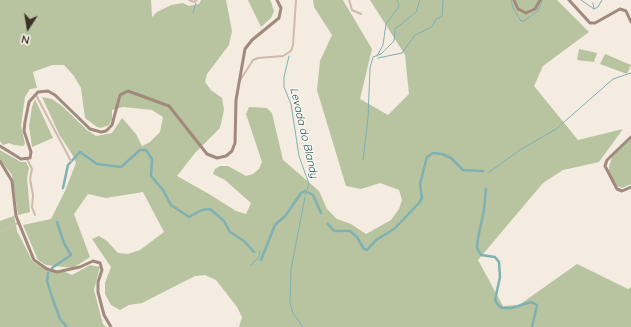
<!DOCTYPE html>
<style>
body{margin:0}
#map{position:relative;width:631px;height:327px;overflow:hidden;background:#f4ebe1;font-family:Quicksand,sans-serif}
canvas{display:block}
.north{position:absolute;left:8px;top:8px;width:40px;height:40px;-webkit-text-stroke:3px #fbf5ee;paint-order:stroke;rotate:192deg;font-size:11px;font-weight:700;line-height:16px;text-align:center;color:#3b302b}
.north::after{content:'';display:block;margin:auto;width:14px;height:18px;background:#3b302b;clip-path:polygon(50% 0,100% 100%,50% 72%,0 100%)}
</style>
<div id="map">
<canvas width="631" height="327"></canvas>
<div class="north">N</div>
</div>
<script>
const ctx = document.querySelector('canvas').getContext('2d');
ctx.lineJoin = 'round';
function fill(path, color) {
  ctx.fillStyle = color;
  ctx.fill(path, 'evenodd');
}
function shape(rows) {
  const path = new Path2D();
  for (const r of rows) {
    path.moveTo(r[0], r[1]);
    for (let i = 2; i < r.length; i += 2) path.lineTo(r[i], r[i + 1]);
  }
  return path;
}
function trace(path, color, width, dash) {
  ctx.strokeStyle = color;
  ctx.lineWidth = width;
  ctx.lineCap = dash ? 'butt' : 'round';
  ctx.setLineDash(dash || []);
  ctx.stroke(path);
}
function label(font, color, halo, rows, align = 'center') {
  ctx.font = font + ' Quicksand,sans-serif';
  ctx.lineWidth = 3;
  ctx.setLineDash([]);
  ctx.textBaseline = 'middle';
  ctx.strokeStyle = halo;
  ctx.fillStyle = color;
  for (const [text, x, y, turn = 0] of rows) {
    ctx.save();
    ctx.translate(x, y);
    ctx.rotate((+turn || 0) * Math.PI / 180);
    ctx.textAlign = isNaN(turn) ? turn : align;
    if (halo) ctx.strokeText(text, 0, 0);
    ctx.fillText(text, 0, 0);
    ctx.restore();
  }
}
const green = shape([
 [0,0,151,0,152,17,157,12,171,5,183,3,189,6,199,4,201,0,226,0,232,31,229,45,207,74,205,82,211,90,222,98,224,110,220,128,195,153,177,176,209,194,236,211,246,214,251,203,225,180,213,174,215,169,220,166,228,166,246,176,253,174,259,169,262,162,246,114,249,107,267,108,272,113,283,160,319,191,327,209,337,219,351,224,366,234,391,220,399,209,402,200,399,190,380,183,361,189,346,186,317,90,320,61,332,35,314,7,313,0,343,0,372,49,360,99,388,115,409,94,405,55,370,0,557,0,589,32,543,66,534,86,578,140,623,129,599,162,563,170,543,183,478,260,503,306,519,305,577,264,628,289,631,287,631,327,239,327,242,317,237,307,216,280,205,275,195,276,142,303,129,305,120,310,111,305,105,294,105,283,111,267,92,239,99,236,107,241,118,253,128,254,140,250,164,232,143,192,106,198,88,194,74,214,90,257,73,268,46,265,38,260,23,225,51,219,65,191,76,163,72,154,59,134,42,97,52,99,62,106,87,130,96,136,112,133,122,118,136,134,142,146,150,142,160,132,163,117,152,110,123,107,112,110,112,119,109,125,101,128,97,127,85,118,81,88,74,76,64,65,52,65,33,72,37,88,30,89,25,97,21,126,25,144,23,146,14,145,9,143,3,145,0,141],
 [248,0,270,0,271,2,274,11,271,18,261,27],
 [579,49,597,53,594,62,577,60],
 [605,54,631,65,627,74,600,64],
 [35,99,53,138,32,147,29,126,32,107],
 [631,139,631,184,622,188,615,185,609,176,609,167,612,157],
 [0,150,21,162,26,162,29,168,27,178,30,212,18,215,12,175,0,159],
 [14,216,17,231,33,262,49,271,63,271,72,275,90,265,100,267,94,290,103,324,106,327,0,327,0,221]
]);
const stream = shape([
 [511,0,513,8,521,21,524,21,538,11,542,0],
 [581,0,594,9,598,7,602,0],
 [593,3,594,9],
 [193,13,196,3],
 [289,56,284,77,284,87,291,104,299,156,309,184,307,190],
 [377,56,383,45,386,24,399,6,397,0],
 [378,58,402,53,415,35,432,27,436,19,442,16,443,0],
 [363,160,368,118,370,68,373,57,381,54,394,41,395,29,416,12,420,0],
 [488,173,520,150,556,129,613,79,631,73],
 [305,195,306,192],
 [251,265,259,257,260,251],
 [303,327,293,313,290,303,291,269,305,197]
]);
const canal = shape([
 [63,188,68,165,80,152,97,164,121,167,140,150,146,150,152,159,151,176,163,190,171,205,189,217,202,210,210,209,224,221,230,232,244,241,254,252],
 [486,189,484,210,478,238,477,248,481,255,495,257,499,262,500,277,495,300,498,305,502,308,512,308,531,302,537,305,532,327],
 [328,224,334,231,350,231,357,237,364,249,367,250,376,240,394,229,419,203,422,198,420,184,427,157,433,153,442,154,451,158,463,170,483,171],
 [261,260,275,225,286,215,301,193,305,191,313,195,321,213],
 [52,268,71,255,64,243,57,222],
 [48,273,47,281,52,297,60,319,67,327]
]);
const street = shape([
 [189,0,194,2,197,0],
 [349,0,352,10,361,14],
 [239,82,253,60,258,58,283,56,291,51,293,45,296,0],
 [36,95,71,161],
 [27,159,32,169,30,179,33,195,32,207,35,215],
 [0,232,18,223]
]);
const secondary = shape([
 [514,0,518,9,526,13,535,9,540,0],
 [569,0,590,23,595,23,620,9,626,11,631,22],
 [631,137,607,160,605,166,617,189,622,191,631,187],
 [0,146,21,159,30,158,31,152,24,131,25,122,29,102,38,92,48,91,55,95,90,129,101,132,106,131,112,125,120,95,128,91,169,106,207,154,217,158,226,156,232,151,235,143,236,100,245,49,252,40,279,18,281,8,277,0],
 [0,161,12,181,16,216,34,260,47,269,57,272,80,267,93,261,100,263,102,270,98,282,98,292,104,315,111,327]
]);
const waterNames = [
 ["Levada do Blandy",304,133,77]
];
fill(green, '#b8c4a0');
trace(stream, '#7fb0b2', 1);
trace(canal, '#7fb0b2', 2.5);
trace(street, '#cdbbac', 2);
trace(secondary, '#a18a7d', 3);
label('italic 11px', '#1f5a5e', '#fbf5ee', waterNames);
</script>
